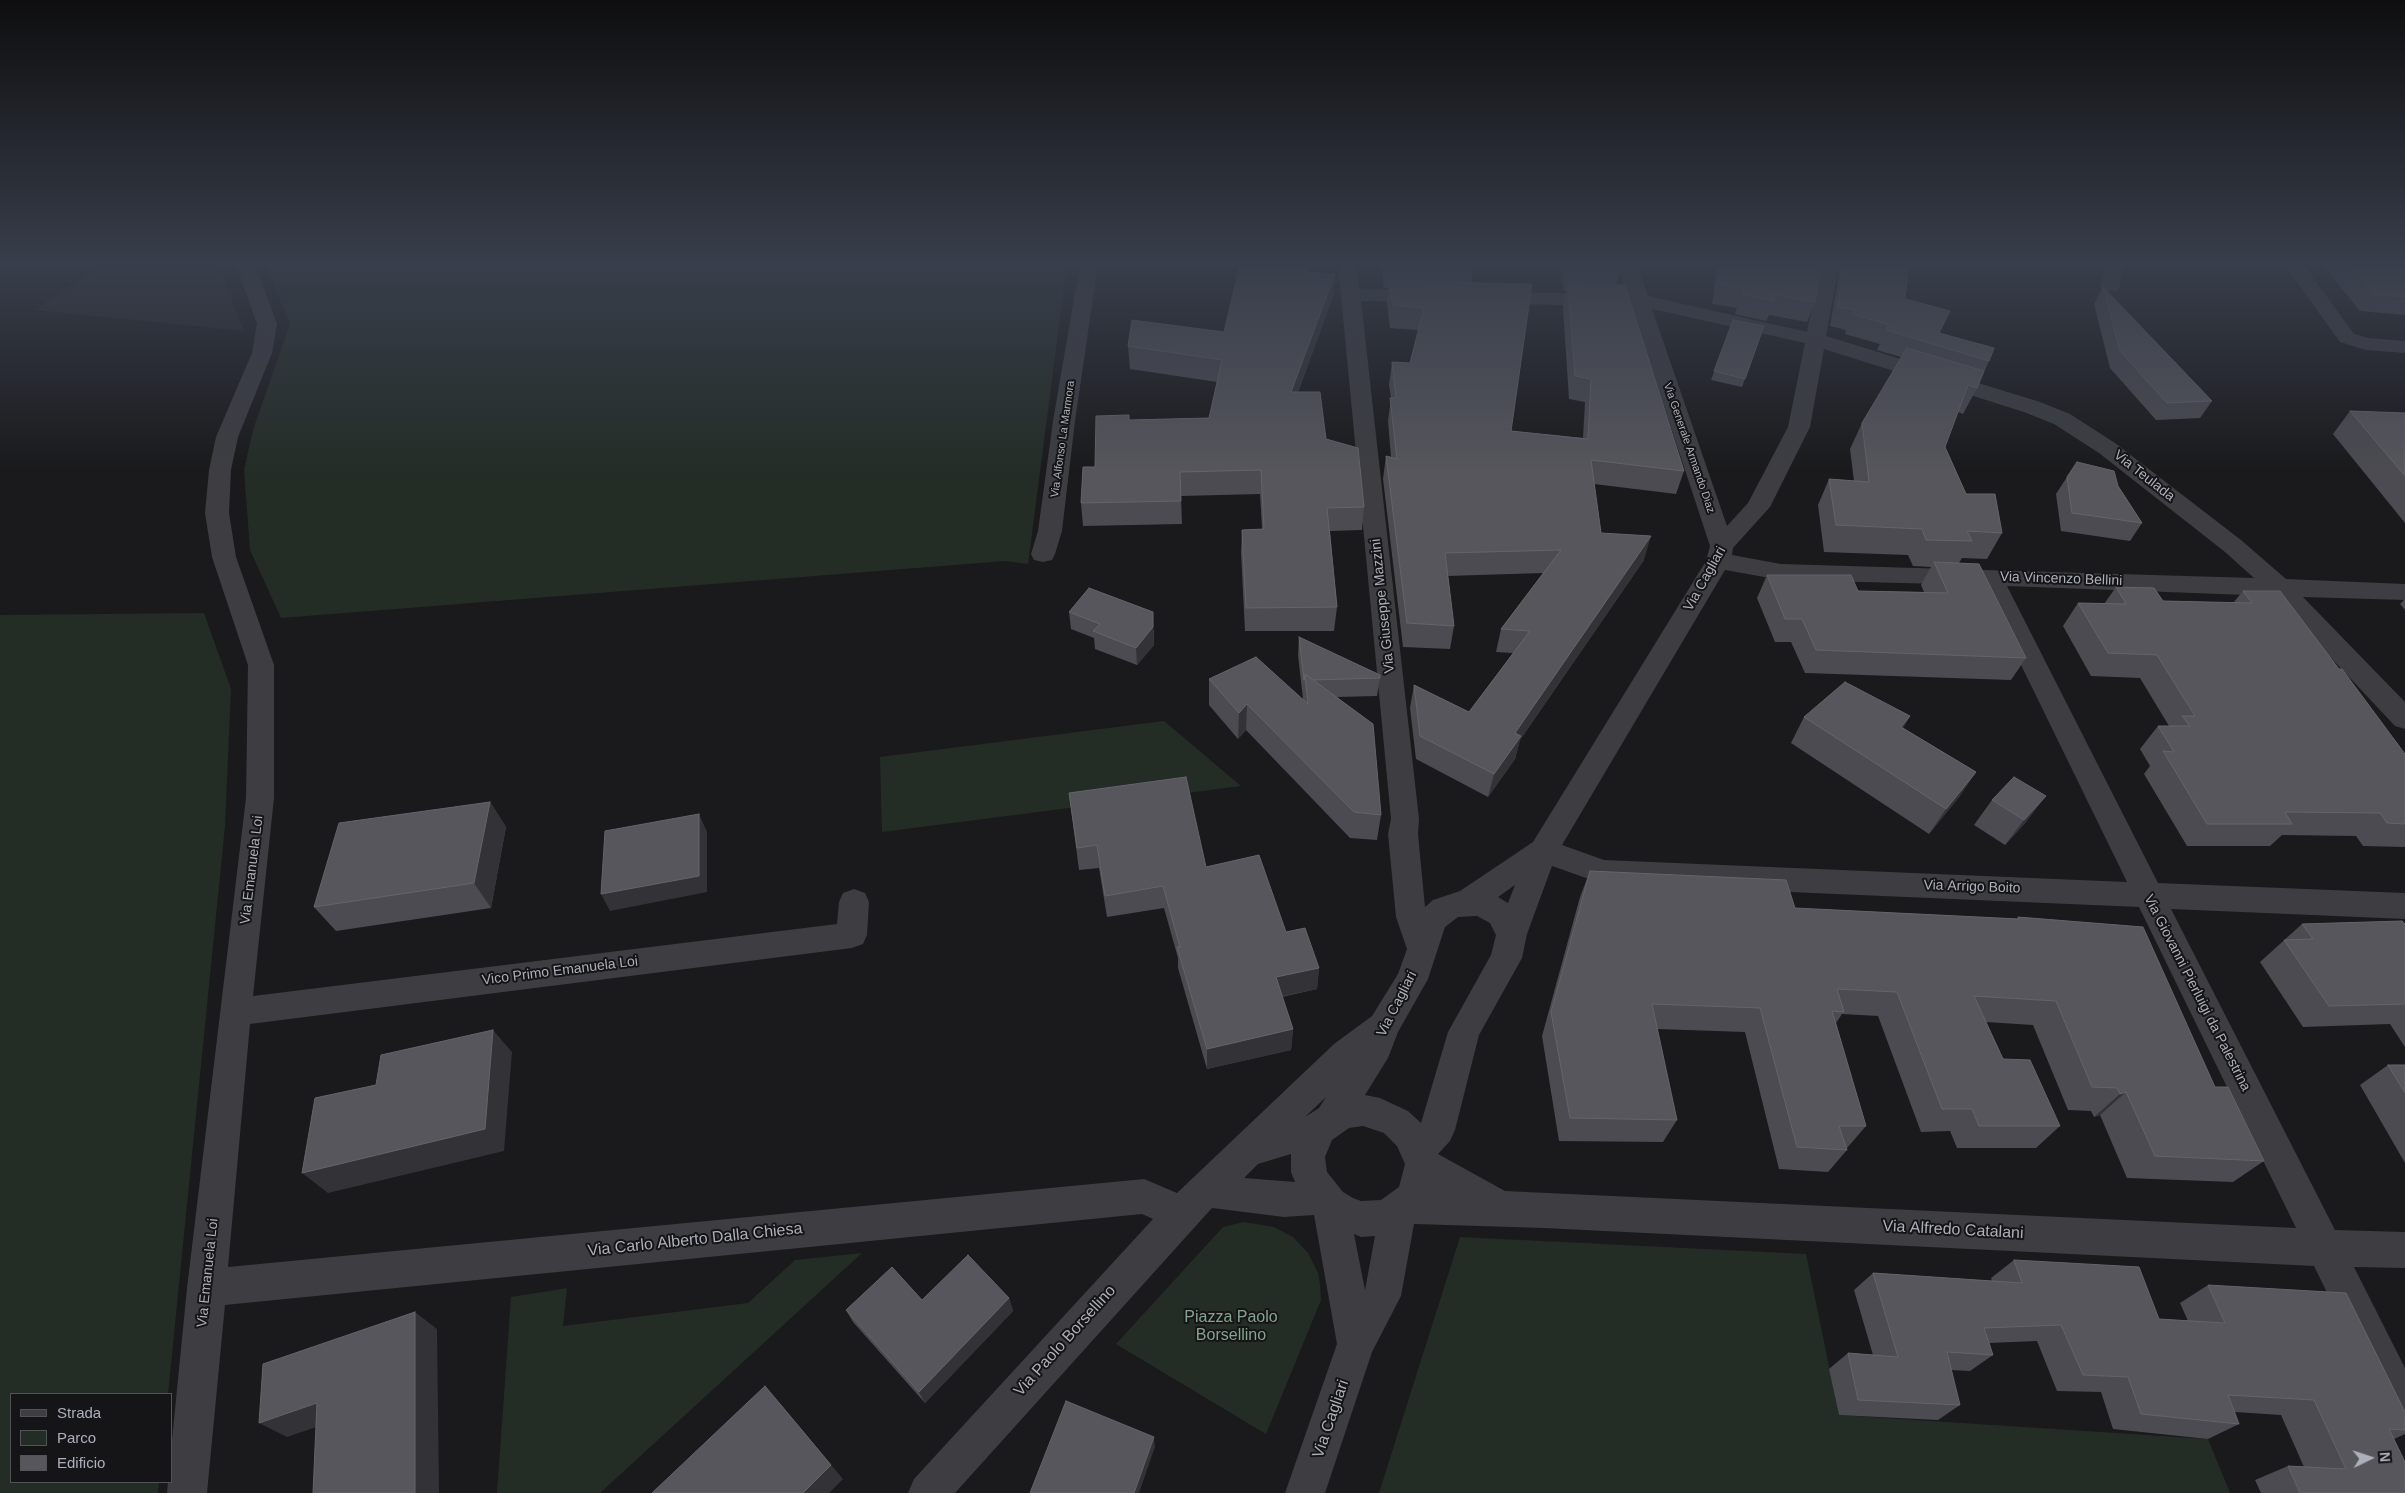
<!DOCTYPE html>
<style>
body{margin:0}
#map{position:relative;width:2405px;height:1493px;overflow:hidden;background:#1a1a1c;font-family:Arial,sans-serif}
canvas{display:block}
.legend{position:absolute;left:10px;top:1393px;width:162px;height:90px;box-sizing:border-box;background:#151517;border:1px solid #525358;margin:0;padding:6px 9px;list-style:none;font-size:15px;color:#adafba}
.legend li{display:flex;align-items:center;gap:10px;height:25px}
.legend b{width:25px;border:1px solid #525358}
.north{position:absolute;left:2345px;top:1433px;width:50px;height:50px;-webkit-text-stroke:4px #151517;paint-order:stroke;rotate:86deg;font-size:14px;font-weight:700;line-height:20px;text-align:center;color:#adafba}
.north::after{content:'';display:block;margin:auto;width:18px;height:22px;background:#adafba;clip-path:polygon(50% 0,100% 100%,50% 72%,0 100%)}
</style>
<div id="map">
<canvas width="2405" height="1493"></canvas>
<ul class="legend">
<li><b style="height:6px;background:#3d3d42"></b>Strada</li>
<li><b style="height:14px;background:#242c26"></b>Parco</li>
<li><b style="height:14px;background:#56565c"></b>Edificio</li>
</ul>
<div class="north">N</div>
</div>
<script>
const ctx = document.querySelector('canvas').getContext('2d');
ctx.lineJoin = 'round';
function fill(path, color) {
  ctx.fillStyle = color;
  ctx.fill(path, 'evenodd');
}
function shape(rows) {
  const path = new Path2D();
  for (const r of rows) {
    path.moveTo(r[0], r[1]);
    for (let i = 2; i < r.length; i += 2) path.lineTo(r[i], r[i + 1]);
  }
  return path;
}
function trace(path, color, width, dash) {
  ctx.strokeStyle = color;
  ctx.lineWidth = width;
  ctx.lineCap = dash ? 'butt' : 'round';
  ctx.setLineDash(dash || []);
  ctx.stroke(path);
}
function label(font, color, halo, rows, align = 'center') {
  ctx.font = font + ' Arial,sans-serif';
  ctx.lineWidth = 4;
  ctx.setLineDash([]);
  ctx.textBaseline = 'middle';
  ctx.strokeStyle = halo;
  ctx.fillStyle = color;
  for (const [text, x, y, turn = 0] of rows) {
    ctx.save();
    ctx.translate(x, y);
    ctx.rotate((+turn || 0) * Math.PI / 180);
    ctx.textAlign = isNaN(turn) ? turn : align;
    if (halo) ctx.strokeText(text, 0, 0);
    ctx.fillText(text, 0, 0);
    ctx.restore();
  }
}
const built = shape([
 [104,264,218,264,244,331,35,310]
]);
const green = shape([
 [265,264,1067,264,1028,564,1005,561,281,618,250,550,244,470,253,430,290,324],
 [204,613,231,689,225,826,168,1394,11,1394,11,1482,159,1482,158,1493,0,1493,0,615],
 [1164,721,1241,786,882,832,880,757],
 [1243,1222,1274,1227,1293,1237,1308,1253,1318,1273,1320,1284,1321,1300,1266,1434,1116,1344,1223,1227],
 [1460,1237,1806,1254,1839,1415,2208,1439,2230,1493,1379,1493],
 [862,1253,600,1493,497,1493,511,1297,567,1288,563,1326,748,1303,795,1260]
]);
const minor = shape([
 [236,264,255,264,277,324,272,353,238,437,231,470,229,513,236,557,274,665,274,798,253,996,837,924,839,902,843,893,854,889,865,893,869,902,867,935,863,944,852,948,250,1024,228,1267,1144,1179,1177,1193,1334,1044,1372,1016,1398,974,1407,949,1396,917,1388,834,1391,819,1338,264,1356,264,1359,289,1425,290,1432,292,1435,296,1432,300,1425,302,1361,301,1419,819,1418,834,1425,907,1433,900,1460,891,1533,842,1706,561,1710,546,1631,306,1493,304,1486,302,1483,298,1486,294,1493,292,1627,294,1618,264,1637,264,1648,296,1807,332,1821,264,1839,264,1826,336,2040,402,2070,414,2115,443,2241,540,2286,579,2405,584,2405,600,2303,597,2405,702,2405,729,2395,726,2273,596,2007,586,2158,883,2405,893,2405,919,2171,909,2335,1230,2405,1232,2405,1268,2354,1267,2405,1368,2405,1429,2391,1423,2314,1266,1544,1228,1414,1224,1401,1296,1372,1352,1325,1493,1285,1493,1337,1344,1314,1215,1284,1217,1212,1208,955,1493,908,1493,914,1479,1153,1219,1142,1214,225,1305,207,1493,167,1493,168,1482,171,1482,171,1450,187,1288,246,798,248,665,212,557,205,513,209,470,216,437,252,353,257,324,236,264],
 [1652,309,1805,343,1788,427,1748,503,1727,526,1652,309],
 [1824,349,2024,412,2054,424,2099,453,2225,552,2254,578,1781,564,1732,555,1733,548,1770,507,1810,427,1824,349],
 [1725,570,1781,580,1982,585,2127,882,1604,860,1562,845,1725,570],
 [1552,866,1603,884,2139,907,2296,1228,1505,1191,1438,1154,1450,1141,1455,1130,1479,1035,1522,958,1527,934,1552,866],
 [1515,885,1508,903,1498,897,1515,885],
 [1477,916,1490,923,1496,935,1491,955,1448,1032,1421,1123,1408,1111,1380,1098,1365,1095,1388,1058,1398,1032,1428,979,1445,927,1458,917,1477,916],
 [1326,1097,1319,1108,1305,1117,1326,1097],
 [1363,1126,1384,1133,1397,1146,1405,1164,1399,1187,1381,1200,1361,1201,1353,1198,1343,1192,1327,1172,1325,1157,1332,1140,1349,1128,1363,1126],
 [1291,1154,1291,1172,1295,1182,1244,1178,1258,1164,1291,1154],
 [1354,1234,1361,1237,1375,1236,1365,1290,1354,1234],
 [1080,264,1098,264,1075,421,1062,531,1055,554,1052,560,1043,562,1034,560,1031,554,1038,531,1053,421,1080,264],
 [2105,264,2123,264,2120,287,2117,291,2103,291,2100,287,2105,264],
 [2284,264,2303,264,2354,334,2368,338,2405,341,2405,353,2366,350,2340,342,2284,264]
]);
const wall = shape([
 [1381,264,1473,264,1474,266,1471,282,1511,431,1583,438,1585,402,1569,399,1563,307,1566,291,1564,291,1560,264,1620,264,1621,267,1616,285,1684,471,1676,494,1594,484,1601,533,1644,560,1520,740,1515,759,1488,797,1416,759,1410,708,1414,685,1469,712,1513,653,1496,652,1501,629,1543,573,1448,576,1454,626,1450,649,1403,647,1383,479,1386,456,1391,457,1388,421,1391,398,1389,385,1392,362,1410,363,1418,330,1390,328,1387,303,1388,288,1384,288],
 [1717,264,1822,264,1815,302,1807,322,1769,315,1766,321,1735,314,1737,308,1712,304],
 [1841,264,1909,264,1905,299,1939,333,1989,361,1977,388,1963,414,1958,412,1945,447,1966,494,2002,533,1987,559,1962,558,1959,563,2026,658,2011,680,1805,673,1791,642,1775,642,1757,598,1767,575,1858,591,1924,592,1921,585,1931,567,1913,566,1908,555,1824,552,1818,505,1829,479,1854,481,1850,449,1862,423,1901,357,1877,350,1880,344,1845,334,1846,330,1830,326],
 [2322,264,2392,264,2392,265,2405,266,2405,315,2360,311],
 [1307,272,1335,274,1333,297,1298,392,1326,439,1364,507,1362,530,1330,531,1337,607,1334,631,1245,631,1241,553,1242,530,1262,529,1260,494,1181,496,1182,524,1083,526,1081,503,1095,467,1129,420,1209,418,1217,382,1130,369,1128,346,1224,332],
 [2103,287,2212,401,2200,418,2156,420,2110,368,2094,304],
 [1733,320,1764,326,1742,387,1711,380],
 [2350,411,2405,413,2405,523,2333,434],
 [2067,477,2118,486,2142,523,2130,541,2061,531,2056,494],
 [2116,587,2163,601,2233,603,2243,591,2405,754,2405,847,2363,846,2356,836,2282,835,2270,846,2187,846,2144,774,2150,766,2140,749,2158,726,2169,726,2140,678,2091,676,2063,626,2078,603,2104,604],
 [2405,599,2405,610,2400,604],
 [1069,612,1154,630,1154,645,1137,665,1095,649,1094,638,1071,629],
 [1299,637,1380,678,1377,696,1337,697,1381,815,1377,840,1350,838,1246,730,1238,739,1209,705,1209,679,1303,699,1298,655],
 [1910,716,1903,728,1976,772,1959,797,1929,834,1791,743,1804,717],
 [1069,793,1206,867,1286,932,1319,968,1317,989,1282,997,1293,1029,1291,1050,1207,1069,1178,968,1178,958,1164,908,1107,917,1099,868,1079,870],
 [1992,800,2027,821,2005,845,1974,825],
 [490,802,506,827,491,908,336,931,314,907],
 [1590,871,1795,908,2017,919,2018,917,2215,1087,2264,1161,2233,1182,2127,1178,2100,1115,2094,1117,2091,1111,2068,1110,2033,1025,1986,1022,2003,1059,2060,1126,2036,1148,1957,1148,1950,1131,1921,1132,1878,1016,1842,1014,1836,1023,1866,1126,1847,1148,1846,1148,1847,1150,1828,1172,1779,1169,1745,1032,1657,1029,1677,1120,1663,1142,1559,1141,1542,1036,1580,897],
 [2302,924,2405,924,2405,1047,2390,1024,2303,1027,2260,962],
 [2388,1065,2405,1065,2405,1163,2360,1085],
 [2014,1260,2159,1319,2188,1321,2180,1303,2208,1285,2405,1412,2405,1434,2394,1439,2405,1493,2261,1493,2255,1480,2288,1466,2304,1467,2281,1415,2235,1412,2239,1424,2208,1439,2113,1429,2101,1392,2057,1391,2037,1341,1989,1343,1993,1355,1970,1371,1951,1370,1960,1405,1938,1420,1839,1415,1829,1369,1848,1353,1873,1355,1854,1290,1873,1273,1992,1281,1991,1278],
 [1009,1298,1013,1311,925,1403,853,1322,846,1310,922,1300]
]);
const shadedWall = shape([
 [1335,274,1333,297,1289,415,1291,392],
 [1651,536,1644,560,1520,740,1515,759,1488,797,1494,774,1515,733],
 [1153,612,1154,645,1137,665,1136,648],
 [1247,704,1246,730,1238,739,1239,713],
 [1910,716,1895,742,1901,727],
 [1976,772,1959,797,1929,834,1946,809],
 [2046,796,2027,821,2005,845,2024,820],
 [490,802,506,827,491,908,474,883],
 [699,814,707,832,707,892,610,911,601,894],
 [1319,968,1317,989,1274,998,1276,977],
 [1293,1029,1291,1050,1207,1069,1207,1049],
 [493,1030,512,1052,504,1151,328,1193,302,1173],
 [2126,1092,2100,1115,2094,1117,2120,1094],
 [1009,1298,1013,1311,925,1403,919,1392],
 [415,1312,437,1329,439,1493,415,1493],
 [779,1402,843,1479,829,1493,803,1493],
 [317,1403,343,1418,287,1437,259,1423],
 [1154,1437,1155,1447,1139,1493,1134,1493]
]);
const building = shape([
 [1240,264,1307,264,1307,272,1335,274,1291,392,1320,392,1326,439,1358,448,1364,507,1327,508,1337,607,1246,608,1242,530,1264,529,1261,470,1180,472,1181,501,1081,503,1083,467,1095,467,1096,416,1129,415,1129,420,1209,418,1222,360,1128,346,1132,320,1224,332,1240,264],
 [1390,264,1473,264,1474,266,1390,264],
 [1570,264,1620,264,1621,267,1570,266,1570,264],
 [1721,264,1822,264,1815,302,1776,295,1773,301,1742,294,1743,289,1719,284,1721,264],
 [1845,264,1909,264,1905,299,1950,311,1939,333,1994,348,1989,361,1886,330,1889,325,1853,314,1855,310,1837,307,1845,264],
 [2348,264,2392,264,2392,265,2405,266,2405,297,2372,294,2348,264],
 [1389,281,1532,284,1511,431,1588,439,1591,379,1575,376,1568,284,1625,285,1684,471,1591,460,1601,533,1651,536,1515,733,1521,736,1494,774,1420,736,1414,685,1469,712,1530,631,1501,629,1561,550,1445,553,1454,626,1407,623,1386,456,1397,459,1390,398,1396,398,1392,362,1410,363,1424,308,1393,305,1389,281],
 [2103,287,2212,401,2167,403,2120,351,2103,287],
 [1733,320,1764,326,1745,379,1714,371,1733,320],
 [1907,348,1984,371,1977,388,1968,385,1945,447,1966,494,1995,494,2002,533,1967,531,1972,541,1926,540,1922,529,1836,525,1829,479,1869,482,1862,423,1907,348],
 [2350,411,2405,413,2405,476,2350,411],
 [2077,462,2114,471,2118,486,2142,523,2072,513,2067,477,2077,462],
 [1934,562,1979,564,2026,658,1816,650,1802,619,1785,619,1767,575,1851,575,1858,591,1948,593,1934,562],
 [2116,587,2154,588,2163,601,2252,603,2243,591,2280,591,2339,669,2342,669,2405,754,2405,824,2387,823,2380,813,2285,812,2292,824,2207,824,2163,751,2174,752,2158,726,2190,726,2182,716,2195,716,2157,655,2108,653,2078,603,2126,604,2116,587],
 [1089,588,1153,612,1153,627,1136,648,1093,631,1100,624,1069,612,1089,588],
 [1299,637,1380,675,1380,678,1313,680,1305,674,1304,680,1299,637],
 [1256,657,1308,704,1305,674,1373,724,1381,815,1354,812,1247,704,1239,713,1209,679,1256,657],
 [1845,682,1910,716,1901,727,1976,772,1946,809,1804,717,1845,682],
 [1186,777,1206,867,1259,855,1286,932,1305,928,1319,968,1276,977,1293,1029,1207,1049,1177,947,1180,947,1163,886,1105,896,1097,845,1077,848,1069,793,1186,777],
 [2014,777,2046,796,2024,820,1992,800,2014,777],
 [490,802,474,883,314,907,339,823,490,802],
 [699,814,699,876,601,894,605,831,699,814],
 [1590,871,1786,880,1795,908,2019,919,2018,917,2143,927,2215,1087,2228,1087,2264,1161,2155,1156,2126,1092,2120,1094,2117,1088,2092,1087,2056,1001,1974,996,2003,1059,2030,1060,2060,1126,1979,1126,1972,1109,1942,1109,1897,992,1837,989,1844,1012,1832,1011,1866,1126,1839,1126,1847,1150,1797,1147,1760,1008,1652,1004,1677,1120,1570,1118,1551,1012,1590,871],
 [2402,921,2405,924,2405,1004,2329,1006,2284,940,2313,939,2302,924,2402,921],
 [493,1030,485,1129,302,1173,315,1098,376,1085,381,1055,493,1030],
 [2388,1065,2405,1065,2405,1093,2388,1065],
 [968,1255,1009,1298,919,1392,846,1310,892,1267,922,1300,968,1255],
 [2014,1260,2139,1267,2159,1319,2225,1323,2208,1285,2346,1293,2405,1412,2405,1430,2389,1429,2405,1462,2405,1493,2300,1493,2288,1466,2346,1469,2314,1400,2228,1395,2239,1424,2141,1414,2128,1377,2083,1375,2061,1325,1984,1328,1993,1355,1947,1352,1960,1405,1858,1400,1848,1353,1898,1357,1873,1273,2022,1283,2014,1260],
 [415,1312,415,1493,313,1493,317,1403,259,1423,263,1364,415,1312],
 [765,1386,831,1465,803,1493,652,1493,765,1386],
 [1066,1401,1154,1437,1134,1493,1030,1493,1066,1401]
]);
const farStreetnames = [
 ["Via Alfonso La Marmora",1063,439,-82],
 ["Via Generale Armando Diaz",1689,448,71]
];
const streetNames = [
 ["Via Teulada",2144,476,38],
 ["Via Cagliari",1705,579,-61],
 ["Via Vincenzo Bellini",2061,579,2],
 ["Via Giuseppe Mazzini",1383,606,-96],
 ["Via Emanuela Loi",252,870,-83],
 ["Via Arrigo Boito",1972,887,2],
 ["Vico Primo Emanuela Loi",560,971,-7],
 ["Via Giovanni Pierluigi da Palestrina",2197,993,63],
 ["Via Cagliari",1397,1004,-63],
 ["Via Emanuela Loi",208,1273,-84]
];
const nearStreetnames = [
 ["Via Alfredo Catalani",1953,1230,3],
 ["Via Carlo Alberto Dalla Chiesa",695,1240,-6],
 ["Via Paolo Borsellino",1065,1341,-48],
 ["Via Cagliari",1331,1419,-71]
];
const nearParknames = [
 ["Piazza Paolo",1231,1318],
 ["Borsellino",1231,1336]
];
fill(built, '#262629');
fill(green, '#242c26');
fill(minor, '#3d3d42');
fill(wall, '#4b4b51');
fill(shadedWall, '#333337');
fill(building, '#56565c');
trace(building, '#64646b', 1);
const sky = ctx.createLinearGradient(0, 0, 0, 473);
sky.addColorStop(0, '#0e0e0f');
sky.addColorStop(0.56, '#383e4b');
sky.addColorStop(1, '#383e4b00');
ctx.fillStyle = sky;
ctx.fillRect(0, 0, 2405, 473);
label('11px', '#adafba', '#151517', farStreetnames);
label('14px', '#adafba', '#151517', streetNames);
label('16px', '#adafba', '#151517', nearStreetnames);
label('16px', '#85a48c', '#151517', nearParknames);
</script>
